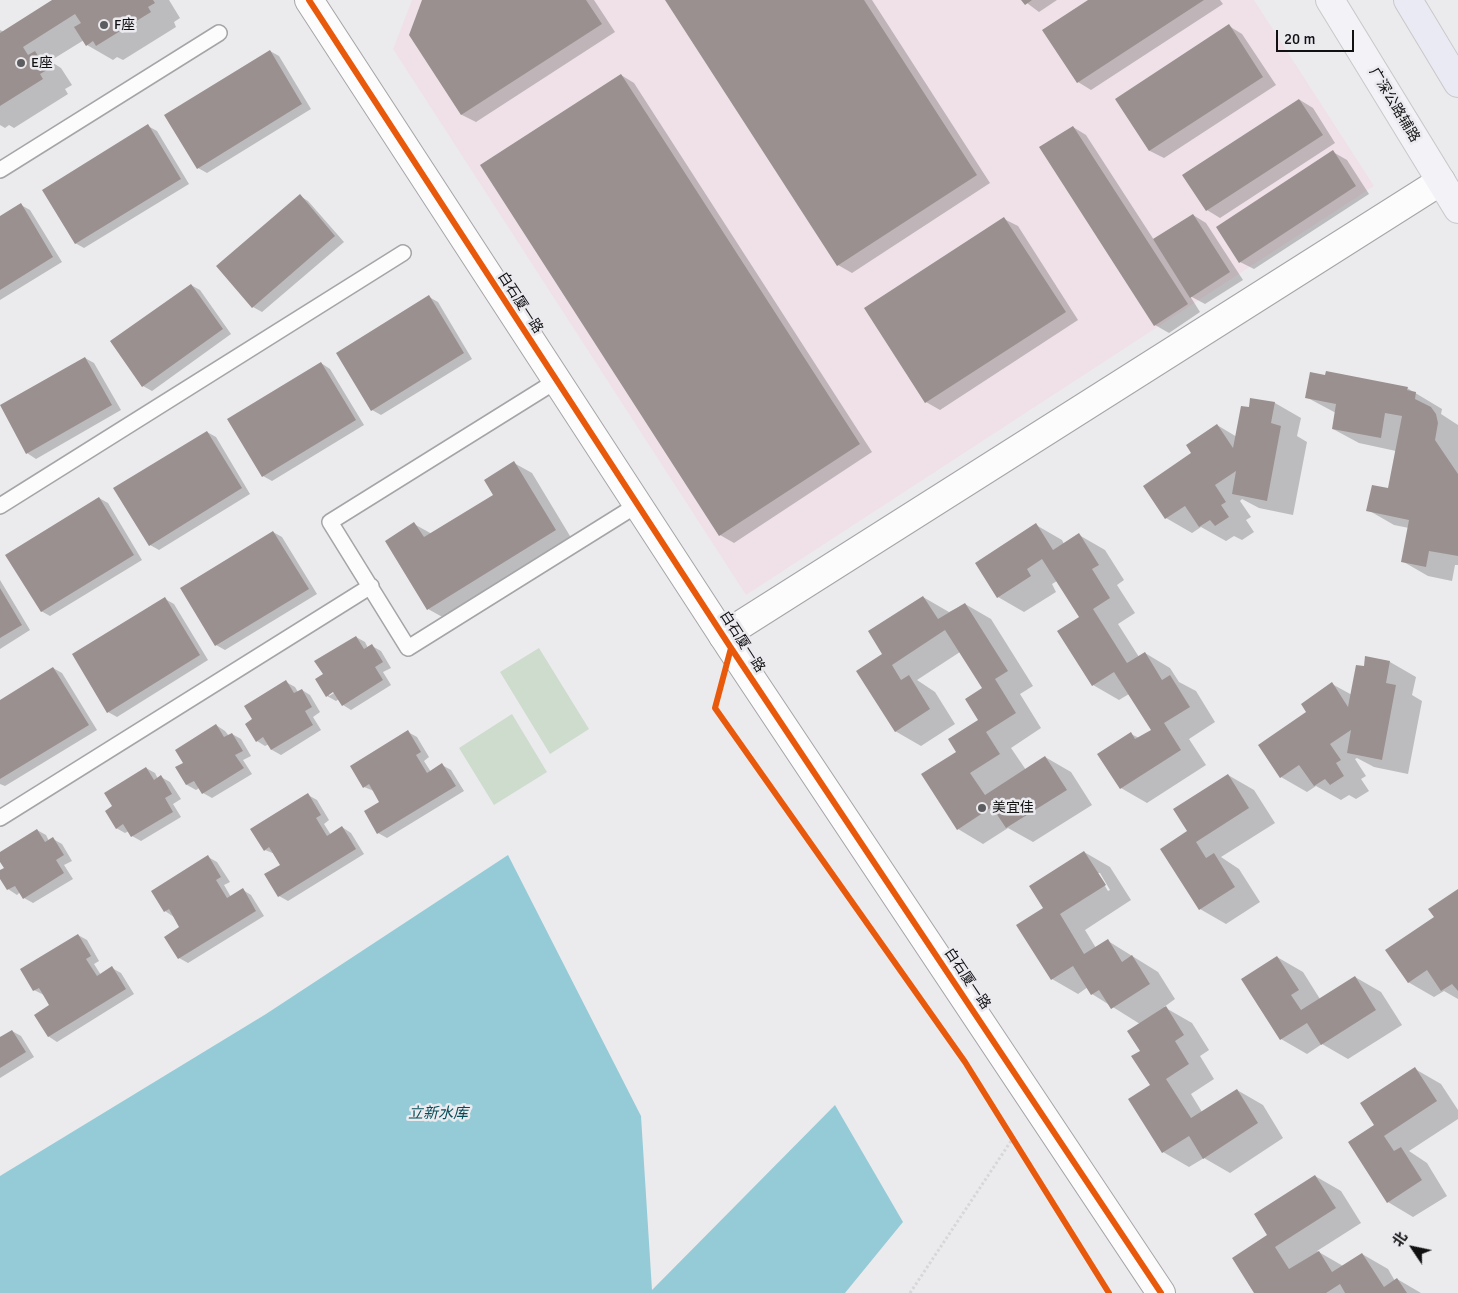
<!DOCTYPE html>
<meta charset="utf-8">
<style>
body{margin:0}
#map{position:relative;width:1458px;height:1293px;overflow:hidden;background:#ebebee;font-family:Signika,"Noto Sans SC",sans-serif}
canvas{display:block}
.north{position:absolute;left:1388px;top:1223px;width:50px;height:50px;-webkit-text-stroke:4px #eaeaef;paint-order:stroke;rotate:304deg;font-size:14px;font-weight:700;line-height:20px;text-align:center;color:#111112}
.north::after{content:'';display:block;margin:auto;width:18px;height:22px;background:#111112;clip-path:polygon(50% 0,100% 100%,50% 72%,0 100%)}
.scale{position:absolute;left:1276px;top:30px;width:78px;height:22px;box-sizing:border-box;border:2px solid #111112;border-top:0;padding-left:6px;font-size:15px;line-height:18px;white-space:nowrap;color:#111112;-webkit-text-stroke:4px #eaeaef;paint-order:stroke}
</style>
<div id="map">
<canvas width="1458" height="1293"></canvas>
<div class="north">北</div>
<div class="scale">20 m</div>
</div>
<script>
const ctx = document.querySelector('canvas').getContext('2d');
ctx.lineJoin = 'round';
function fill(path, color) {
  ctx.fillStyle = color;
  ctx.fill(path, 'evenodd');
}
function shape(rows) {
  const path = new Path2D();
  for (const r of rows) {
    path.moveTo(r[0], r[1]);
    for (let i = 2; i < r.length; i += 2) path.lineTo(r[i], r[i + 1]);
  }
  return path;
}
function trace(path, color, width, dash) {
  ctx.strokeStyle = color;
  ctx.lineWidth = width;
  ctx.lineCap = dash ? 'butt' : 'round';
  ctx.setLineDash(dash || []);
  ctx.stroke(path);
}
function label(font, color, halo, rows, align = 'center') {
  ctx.font = font + ' Signika,"Noto Sans SC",sans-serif';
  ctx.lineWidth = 5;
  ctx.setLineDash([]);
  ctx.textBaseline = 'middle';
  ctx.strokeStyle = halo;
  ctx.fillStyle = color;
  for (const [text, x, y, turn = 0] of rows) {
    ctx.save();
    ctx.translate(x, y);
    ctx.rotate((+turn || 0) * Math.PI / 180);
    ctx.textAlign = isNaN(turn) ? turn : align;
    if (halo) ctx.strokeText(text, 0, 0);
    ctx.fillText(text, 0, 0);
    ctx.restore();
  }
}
const industrial = shape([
 [412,0,1254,0,1374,186,746,595,393,49]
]);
const green = shape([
 [539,648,589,729,550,754,500,672],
 [512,714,547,772,494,805,459,748]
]);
const water = shape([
 [508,855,641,1116,652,1290,835,1105,903,1222,845,1293,0,1293,0,1176,266,1014]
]);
const shadow = shape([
 [55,0,169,0,180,18,174,22,176,27,123,60,117,57,113,60,87,45,84,40,50,61,61,68,72,85,65,89,68,94,14,128,9,125,5,128,0,125,0,30,4,32],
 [424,0,594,0,615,32,476,122,462,115,411,35],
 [667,0,872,0,990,183,852,273,838,265],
 [1023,0,1057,0,1039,12],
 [1090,0,1220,0,1223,4,1091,90,1078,82],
 [1229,26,1242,34,1276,85,1164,158,1150,151,1117,99],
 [270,51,279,56,311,109,207,173,198,168],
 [621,75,634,83,872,452,734,543,720,535],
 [1300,100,1313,108,1335,143,1220,218,1207,210],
 [148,126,157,131,189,184,84,248,75,243],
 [1073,127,1086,135,1154,240,1193,215,1206,223,1243,280,1205,304,1190,296,1200,312,1169,333,1155,325],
 [1333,152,1347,160,1369,194,1254,269,1240,262],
 [300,196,308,201,344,242,262,312,253,307],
 [21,205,30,210,62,262,0,300,0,217],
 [1004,219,1018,226,1078,320,940,410,926,402],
 [191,285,200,290,231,334,152,391,143,386],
 [429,297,438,302,472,359,381,415,372,410],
 [85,358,94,363,121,410,36,459,27,453,1,406],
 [321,363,330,369,364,425,272,481,263,476,229,420],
 [1407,388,1442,409,1441,414,1458,425,1458,565,1455,565,1452,581,1428,576,1402,561,1409,528,1394,525,1368,510,1389,490,1396,451,1359,443,1333,429,1336,413,1306,397],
 [1251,399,1275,403,1301,418,1297,436,1307,442,1293,515,1259,508,1242,499,1240,501,1251,517,1246,520,1254,532,1242,540,1234,536,1226,541,1201,527,1192,533,1166,518,1145,486,1193,453,1217,425,1237,437,1250,408],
 [207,432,216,437,250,494,159,550,150,545],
 [514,463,532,473,573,541,446,619,428,609,414,524,432,534,495,495],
 [99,498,108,503,142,560,50,616,41,611],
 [1036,525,1062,540,1064,544,1079,535,1105,550,1124,580,1117,585,1135,613,1118,624,1139,657,1145,653,1170,668,1179,682,1196,691,1215,722,1189,739,1206,765,1147,803,1121,788,1099,754,1131,734,1139,738,1153,730,1129,694,1119,700,1093,685,1081,617,1057,581,1052,584,1056,592,1024,612,998,597,977,563],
 [273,532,282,537,317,594,225,650,216,645],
 [0,580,30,630,0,649],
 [923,597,949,612,965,604,991,619,1033,686,1020,694,1041,728,1011,748,1026,770,1045,757,1071,772,1092,805,1033,842,1008,828,983,844,958,829,958,752,980,720,983,688,960,652,917,680,935,692,955,724,921,746,895,731,884,654],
 [165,599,174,604,208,660,117,717,108,712],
 [356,637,365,642,368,648,372,646,381,651,391,668,383,672,391,685,351,710,343,705,339,699,336,701,327,696,324,675],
 [338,688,339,690,329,696,329,693],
 [1366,658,1390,662,1416,677,1412,695,1422,701,1408,774,1374,767,1357,758,1355,759,1366,776,1361,779,1369,791,1356,799,1349,795,1341,800,1316,786,1307,792,1281,777,1308,712,1332,684,1352,695,1365,667],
 [53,668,62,673,97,730,5,786,0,784,0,701],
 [286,682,295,687,298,692,302,690,310,695,320,712,313,717,321,730,281,755,272,750,269,744,265,746,257,741,254,719],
 [216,725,225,731,229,736,232,734,241,739,251,756,243,760,252,774,212,798,203,793,199,788,196,790,187,785,177,768,185,763],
 [408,732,417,737,429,757,424,761,431,772,442,765,451,770,464,791,387,838,378,833,381,802,374,791,364,787],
 [146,768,155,773,158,779,161,777,170,782,181,799,173,804,181,817,141,841,132,836,129,831,125,833,116,828],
 [1228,775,1254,790,1275,823,1221,857,1239,869,1260,902,1226,924,1200,909,1189,832],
 [308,795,317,800,329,820,324,824,331,835,342,827,351,833,364,854,288,901,279,896,281,865,275,854,265,850],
 [37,830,46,835,49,841,53,839,62,844,72,861,64,865,73,879,33,903,24,898,20,892,17,895,8,889,0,876,0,871,5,868,0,859,0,853],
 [1084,852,1110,867,1131,900,1085,930,1096,948,1108,941,1158,972,1175,999,1164,1007,1192,1023,1209,1050,1200,1056,1214,1079,1191,1094,1202,1112,1237,1090,1263,1105,1283,1138,1230,1173,1204,1158,1189,1167,1163,1152,1151,1085,1141,1051,1140,1024,1092,994,1088,987,1078,994,1052,979,1045,909],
 [1097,873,1100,873,1110,890,1108,891],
 [208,857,217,862,230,882,224,885,231,897,243,890,251,895,264,916,188,963,179,958,181,927,174,917,165,911],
 [1458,890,1458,999,1444,991,1434,997,1408,982,1436,917],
 [78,935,87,940,99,961,94,964,101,975,112,968,121,973,134,994,57,1042,48,1036,51,1006,44,995,34,990],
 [1277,957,1303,972,1320,999,1355,977,1381,992,1402,1025,1348,1059,1322,1044,1307,1054,1281,1039],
 [12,1031,21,1036,34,1057,0,1078,0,1036,1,1038],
 [1415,1069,1441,1084,1458,1110,1458,1119,1409,1151,1427,1163,1447,1196,1413,1217,1388,1202,1376,1125],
 [1315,1176,1341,1191,1361,1223,1317,1251,1343,1266,1362,1254,1388,1269,1395,1281,1397,1279,1421,1293,1256,1293,1269,1235]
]);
const building = shape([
 [52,0,153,0,155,3,148,7,151,12,96,46,93,41,86,46,74,27,81,23,75,14,23,47,28,55,35,51,47,70,40,74,43,79,0,106,0,33],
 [422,0,586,0,602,24,461,115,409,35],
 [665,0,864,0,977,175,837,266],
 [1021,0,1032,0,1025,5],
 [1088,0,1204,0,1077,83,1042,30],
 [1229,24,1263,77,1149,151,1115,99],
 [270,50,302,104,197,169,164,115],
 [621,74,860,444,719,536,480,165],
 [1299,99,1323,135,1206,211,1182,175],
 [148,124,181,179,75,244,42,190],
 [1073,126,1188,304,1154,326,1039,147],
 [1333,150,1356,186,1239,263,1216,227],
 [300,194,335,236,252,308,216,266],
 [21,203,53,257,0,290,0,216],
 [1193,214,1230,272,1190,298,1153,239],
 [1004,217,1066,312,925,403,864,308],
 [191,284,223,329,142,387,110,341],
 [429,295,464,353,371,411,336,353],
 [85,357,112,405,26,454,0,405],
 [321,362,356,420,262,477,227,419],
 [1326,371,1408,387,1407,390,1416,392,1415,399,1431,407,1436,414,1438,423,1435,440,1458,474,1458,556,1429,551,1426,567,1401,562,1409,520,1366,511,1372,485,1388,488,1402,416,1385,413,1381,438,1332,429,1336,404,1305,398,1310,372,1325,375],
 [1250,398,1275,402,1271,423,1281,426,1267,501,1232,494,1236,471,1215,485,1226,502,1221,505,1229,517,1215,526,1210,520,1199,527,1185,506,1165,519,1143,486,1191,453,1186,445,1217,424,1233,448,1241,406,1249,407],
 [207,431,242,488,149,546,113,488],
 [514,461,556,530,427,610,385,541,414,522,424,537,493,495,484,480],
 [99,497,134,555,41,612,5,555],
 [1036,523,1053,550,1079,533,1099,565,1092,569,1110,598,1093,609,1127,663,1145,652,1162,680,1170,675,1190,707,1164,723,1181,750,1120,789,1097,754,1131,732,1135,739,1151,730,1114,672,1092,686,1057,631,1079,617,1042,559,1027,569,1031,576,997,598,975,563],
 [273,531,309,589,215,646,180,588],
 [0,588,22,625,0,638],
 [923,596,938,619,965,603,1008,671,995,679,1016,713,986,732,1000,754,970,773,985,795,1045,756,1067,790,1006,828,992,807,957,830,921,774,956,752,948,739,978,720,965,699,982,688,945,630,892,665,901,680,909,675,930,709,895,732,856,671,882,654,868,631],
 [165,597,200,655,107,713,72,654],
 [356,636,364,649,372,644,383,662,375,667,383,680,342,706,333,692,326,697,315,679,323,674,314,661],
 [1365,656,1390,661,1386,683,1396,685,1382,760,1347,753,1351,730,1330,744,1341,760,1336,763,1344,776,1330,785,1325,779,1314,786,1299,765,1280,778,1258,745,1306,712,1301,704,1332,682,1348,707,1356,665,1364,666],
 [53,667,89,725,0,779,0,700],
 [286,680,294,693,302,689,312,707,305,711,313,725,271,750,263,737,256,742,245,724,252,719,244,706],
 [216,724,224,737,232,733,243,751,235,755,244,768,202,794,194,781,186,785,175,767,183,763,175,750],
 [408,730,421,752,416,755,427,773,442,763,456,786,377,834,364,811,379,802,369,784,363,788,350,766],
 [146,767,154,780,161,775,172,794,165,798,173,812,131,837,123,824,116,829,105,811,112,806,104,793],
 [1228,774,1249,808,1196,842,1206,858,1214,853,1235,887,1199,910,1160,849,1187,831,1173,809],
 [308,793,321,815,316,818,327,836,342,826,356,849,278,897,264,874,280,865,269,847,264,851,250,829],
 [37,829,45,842,53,837,64,855,56,860,64,873,23,899,15,886,7,890,0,879,0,870,4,868,0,862,0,852],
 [1084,851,1106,885,1060,914,1084,954,1108,939,1122,962,1132,955,1150,984,1111,1009,1099,990,1091,995,1073,966,1051,980,1016,925,1043,908,1029,886],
 [208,855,221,877,216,880,227,898,243,888,256,911,178,959,164,937,179,927,169,909,164,912,151,891],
 [1458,889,1458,991,1452,984,1441,991,1427,970,1408,983,1385,950,1434,917,1428,909],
 [78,934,91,956,86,959,97,976,112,966,126,989,48,1037,34,1015,49,1005,39,988,33,991,20,969],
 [1277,956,1299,990,1291,995,1301,1010,1355,976,1376,1010,1321,1045,1307,1023,1280,1040,1241,979],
 [1166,1006,1184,1035,1175,1041,1189,1064,1166,1079,1191,1118,1237,1089,1258,1123,1203,1159,1189,1136,1162,1153,1128,1099,1150,1085,1131,1056,1140,1051,1127,1031],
 [12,1030,26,1052,0,1068,0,1037],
 [1415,1067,1437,1101,1384,1136,1394,1151,1401,1147,1422,1180,1387,1203,1348,1142,1374,1125,1360,1103],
 [1315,1175,1336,1208,1275,1247,1289,1269,1319,1251,1332,1272,1362,1253,1384,1287,1397,1278,1407,1293,1345,1293,1340,1284,1326,1293,1254,1293,1232,1258,1267,1235,1254,1214]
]);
const path = shape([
 [910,1293,1013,1138]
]);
const lane = shape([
 [0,170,219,33],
 [556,381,330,522,408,648,637,505],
 [0,506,403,253],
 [0,818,371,586]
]);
const street = shape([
 [723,636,1441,181]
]);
const secondary = shape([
 [309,0,731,648,1161,1293]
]);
const primary = shape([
 [1330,0,1458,209]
]);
const highway = shape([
 [1408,0,1458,83]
]);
const cycleway = shape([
 [309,0,731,648,1161,1293],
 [731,648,715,708,965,1062,1109,1293]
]);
const markers = [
 [104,25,5,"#5d5d5f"],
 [21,63,5,"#5d5d5f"],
 [982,808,5,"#5d5d5f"]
];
const poiNames = [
 ["F座",114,25],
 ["E座",31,63],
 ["美宜佳",992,808]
];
const streetNames = [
 ["广深公路辅路",1394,105,59],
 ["白石厦一路",520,303,57],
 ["白石厦一路",742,642,57],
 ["白石厦一路",967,979,56]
];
const waterNames = [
 ["立新水库",438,1114]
];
fill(industrial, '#efe1e7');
fill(green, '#cddccc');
fill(water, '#95cbd7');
fill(shadow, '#0003');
fill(building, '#9a9090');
trace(lane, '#a5a5a7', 18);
trace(street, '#a5a5a7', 30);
trace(secondary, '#a5a5a7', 30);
trace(primary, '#c8c8c9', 30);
trace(highway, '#c8c8c9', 30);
trace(path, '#d7d7d8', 3, [2.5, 2.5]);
trace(lane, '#fcfcfc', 15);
trace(street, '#fcfcfc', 28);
trace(secondary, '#fcfcfc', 28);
trace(primary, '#f2f2f7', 28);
trace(highway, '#eaeaf4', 28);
trace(cycleway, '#e8590c', 6);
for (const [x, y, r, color] of markers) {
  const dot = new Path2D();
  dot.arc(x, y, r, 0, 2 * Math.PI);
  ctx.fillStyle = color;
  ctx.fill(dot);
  trace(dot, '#eaeaef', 2);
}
label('14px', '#111112', '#eaeaef', poiNames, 'left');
label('14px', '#111112', '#eaeaef', streetNames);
label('italic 15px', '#044c58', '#eaeaef', waterNames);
</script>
